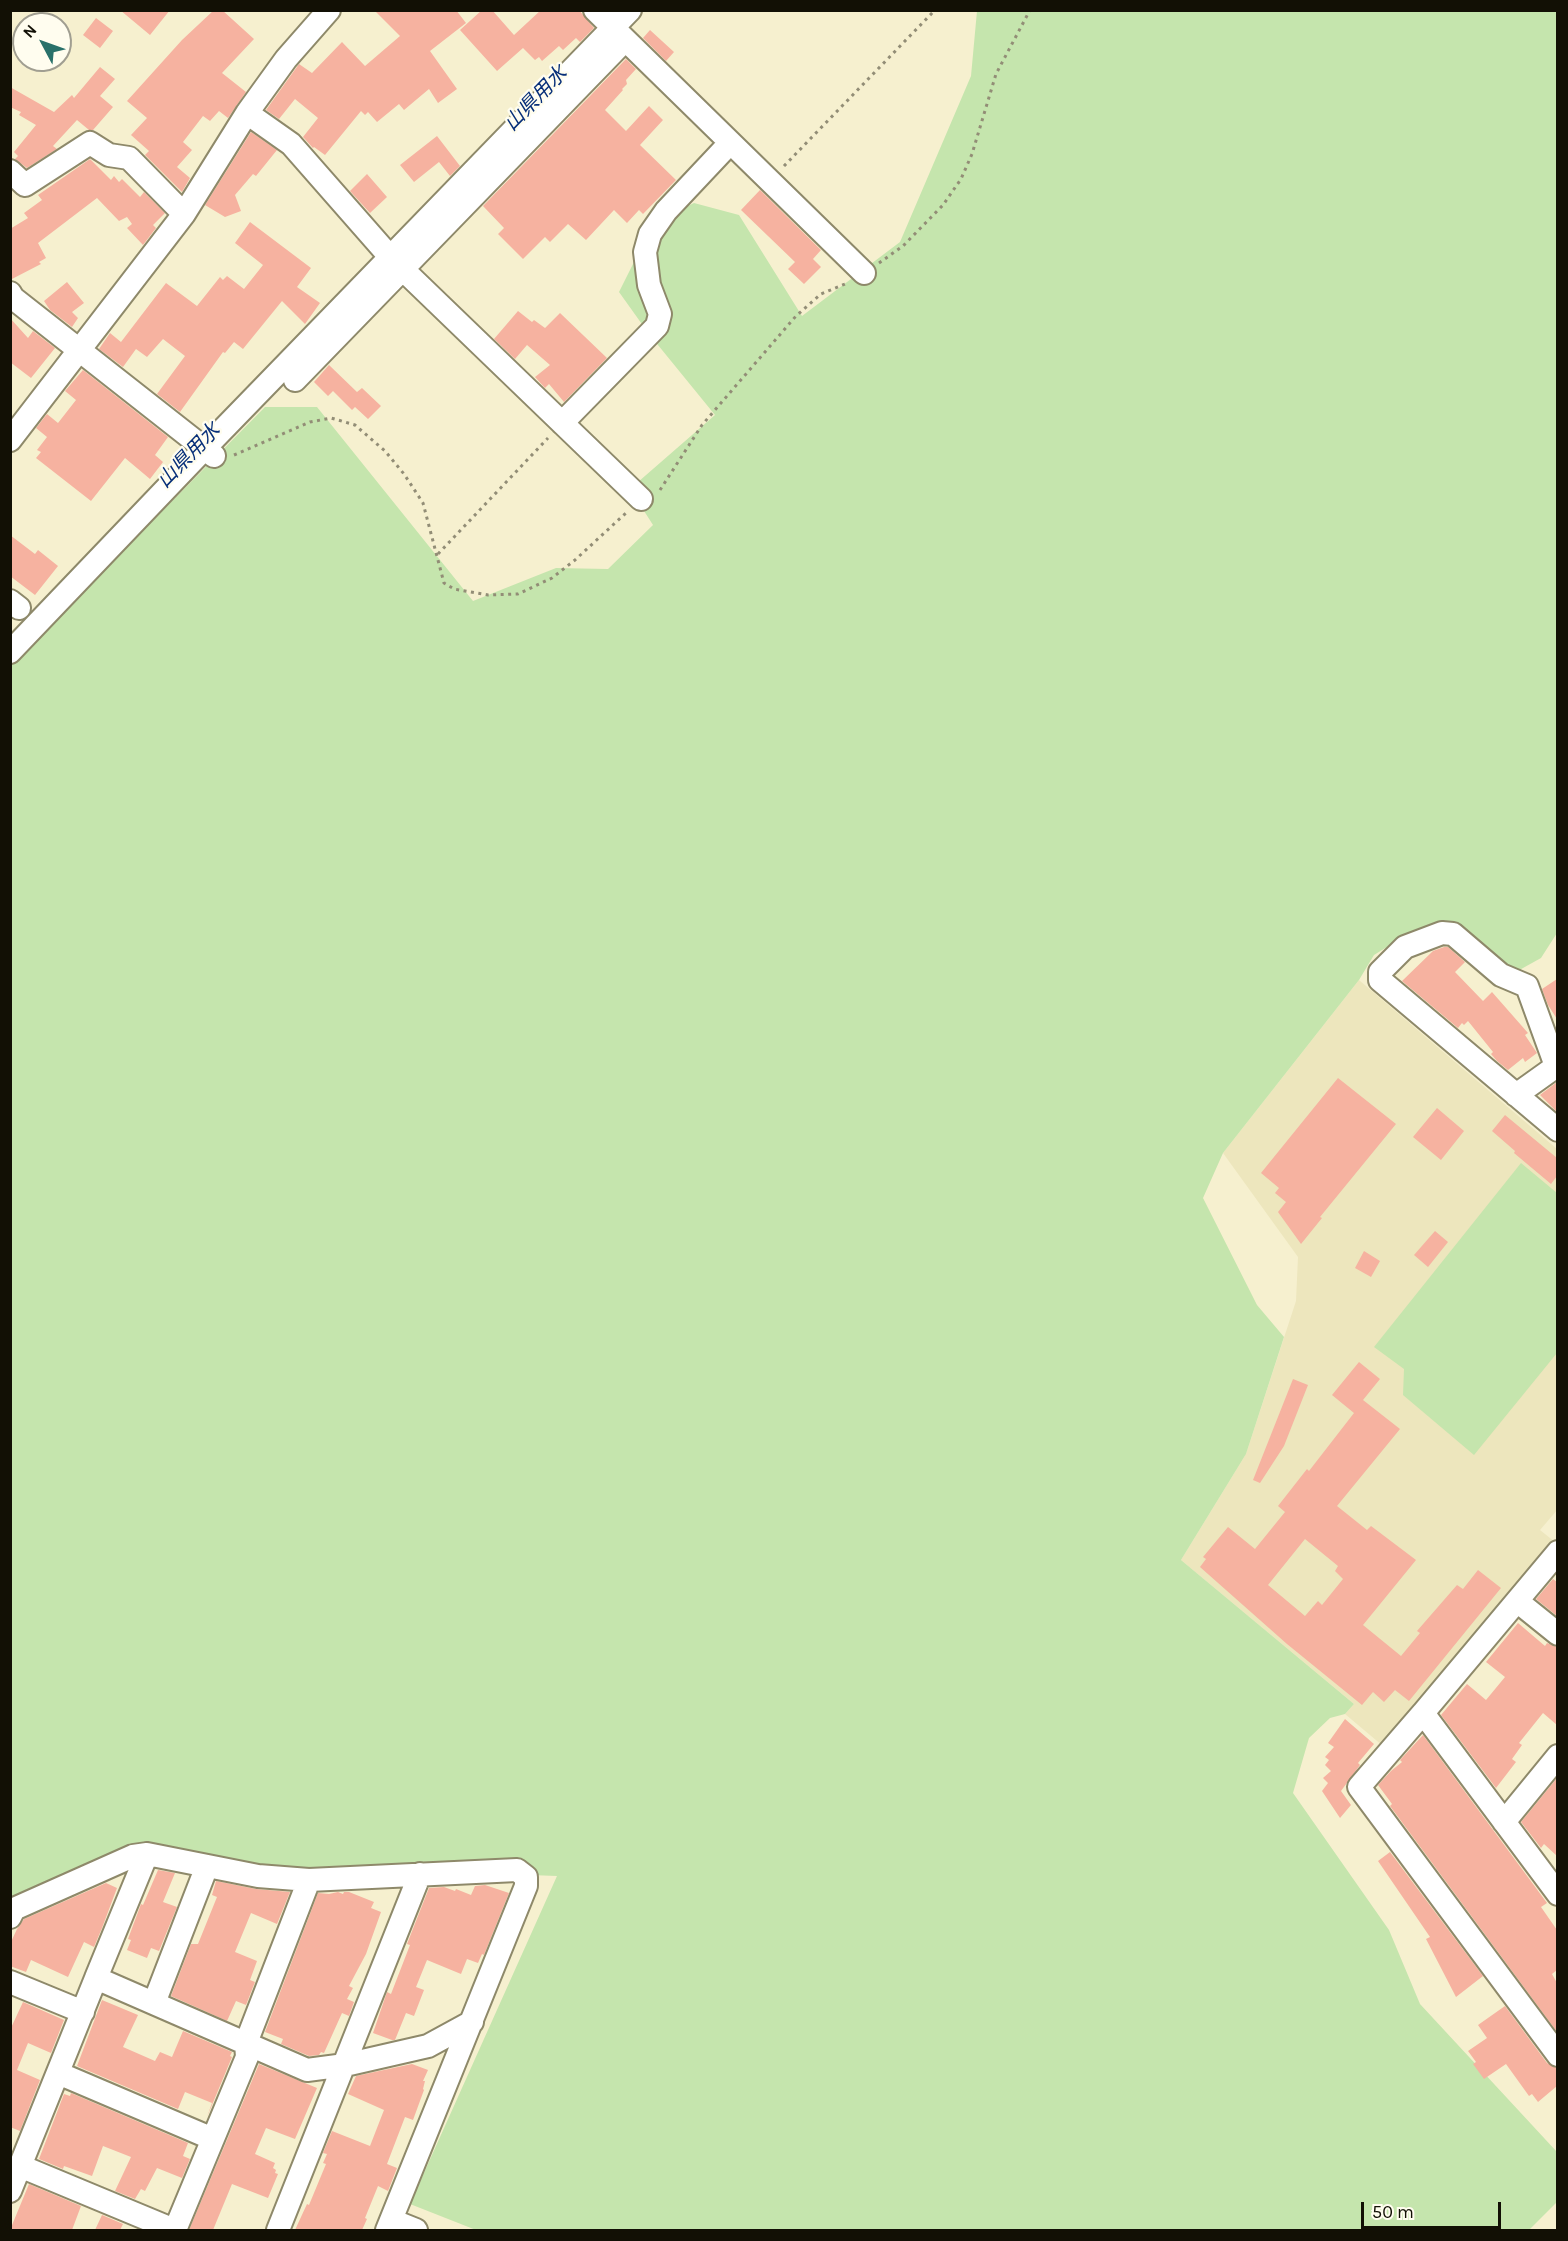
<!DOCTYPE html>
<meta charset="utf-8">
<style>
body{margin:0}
#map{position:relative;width:1568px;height:2241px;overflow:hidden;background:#f6f0cf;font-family:Karla,sans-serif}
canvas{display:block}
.frame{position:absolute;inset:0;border:12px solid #121005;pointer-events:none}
.north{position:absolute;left:12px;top:12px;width:60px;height:60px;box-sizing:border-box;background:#fffdef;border:2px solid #a09e91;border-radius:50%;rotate:311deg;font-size:16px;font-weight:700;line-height:24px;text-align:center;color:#121005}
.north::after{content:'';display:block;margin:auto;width:21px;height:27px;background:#29716a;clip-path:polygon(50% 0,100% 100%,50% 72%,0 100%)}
.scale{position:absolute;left:1361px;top:2202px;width:140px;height:27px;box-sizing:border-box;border:3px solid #121005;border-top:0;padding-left:8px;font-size:18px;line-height:21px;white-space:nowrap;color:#121005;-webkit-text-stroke:4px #fffdef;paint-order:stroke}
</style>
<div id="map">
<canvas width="1568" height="2241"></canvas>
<div class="frame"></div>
<div class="north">N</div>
<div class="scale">50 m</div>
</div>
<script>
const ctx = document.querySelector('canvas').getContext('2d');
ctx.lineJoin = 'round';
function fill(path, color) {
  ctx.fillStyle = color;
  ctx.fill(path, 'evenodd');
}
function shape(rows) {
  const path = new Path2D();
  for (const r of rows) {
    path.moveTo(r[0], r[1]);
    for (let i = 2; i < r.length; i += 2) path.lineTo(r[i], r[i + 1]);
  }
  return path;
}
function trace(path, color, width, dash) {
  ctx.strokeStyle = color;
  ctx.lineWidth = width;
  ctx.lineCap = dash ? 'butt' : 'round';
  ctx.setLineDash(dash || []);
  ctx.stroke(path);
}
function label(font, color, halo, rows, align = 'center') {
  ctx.font = font + ' Karla,"Noto Sans JP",sans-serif';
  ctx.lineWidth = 4.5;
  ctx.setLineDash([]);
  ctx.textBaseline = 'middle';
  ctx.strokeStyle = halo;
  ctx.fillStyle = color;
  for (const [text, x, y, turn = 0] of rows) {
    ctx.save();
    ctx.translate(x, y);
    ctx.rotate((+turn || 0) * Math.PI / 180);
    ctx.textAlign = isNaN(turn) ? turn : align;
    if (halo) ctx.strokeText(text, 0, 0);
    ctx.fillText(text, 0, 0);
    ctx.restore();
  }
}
const built = shape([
 [1359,980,1557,1149,1558,1509,1540,1530,1555,1542,1383,1746,1345,1714,1354,1704,1181,1560,1246,1454,1296,1301,1298,1257,1223,1153]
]);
const green = shape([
 [977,11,1557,11,1557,933,1541,958,1514,973,1452,925,1411,932,1374,955,1359,980,1223,1153,1203,1198,1257,1305,1284,1337,1246,1454,1181,1560,1354,1704,1345,1714,1330,1718,1309,1738,1293,1793,1389,1930,1420,2004,1557,2152,1557,2202,1529,2230,476,2230,410,2204,557,1876,422,1871,300,1883,118,1863,11,1907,11,664,265,407,317,407,473,601,556,568,608,569,653,525,630,489,715,415,649,334,619,292,654,222,694,203,739,215,802,316,900,242,971,76],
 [1521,1163,1557,1193,1557,1353,1474,1455,1403,1395,1404,1369,1374,1347]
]);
const building = shape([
 [120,10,170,10,150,35],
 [214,10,222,10,254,39,222,73,246,92,228,118,219,111,210,121,203,116,183,142,192,150,177,167,190,178,182,192,145,155,149,151,131,135,147,118,127,101,182,40],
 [374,10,456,10,466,23,430,51,457,89,438,103,429,89,404,110,399,104,377,122,368,112,365,115,361,111,325,155,314,147,313,148,303,137,318,118,295,99,279,119,266,110,299,64,312,73,342,42,365,66,400,36],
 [482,10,492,10,514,35,541,10,579,10,594,28,580,42,576,38,563,50,559,46,542,61,539,57,535,60,523,48,497,71,460,30],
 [96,18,113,31,100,48,83,35],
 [650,30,674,52,666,61,643,38],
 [626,59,636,69,626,80,627,84,622,89,623,90,605,110,626,131,649,106,663,120,640,145,676,180,643,214,639,210,627,223,614,210,586,240,568,224,550,242,545,237,523,259,498,234,504,228,483,206],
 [100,67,115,79,100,96,113,107,93,130,89,130,77,120,53,146,57,149,27,168,15,159,18,156,14,152,36,125,19,115,21,112,10,107,10,87,54,112,72,95,74,98],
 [251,132,277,150,256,176,253,174,235,195,241,211,225,217,205,205],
 [437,136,460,166,450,176,439,162,414,182,400,165],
 [90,159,111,180,114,176,119,182,122,179,140,197,144,192,165,213,153,225,156,228,143,245,127,228,132,224,127,217,119,221,97,198,38,243,46,258,39,262,41,264,10,280,10,229,28,218,24,213,42,200,38,195],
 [367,174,387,197,370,213,350,191],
 [760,190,821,250,813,259,821,267,804,284,788,269,795,262,741,210],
 [250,222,311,268,297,287,320,303,305,324,282,301,243,349,234,342,225,353,223,352,180,412,157,394,185,356,163,339,147,357,136,349,123,367,99,349,110,333,121,342,166,283,197,306,220,277,223,280,227,276,244,289,263,265,235,243],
 [67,282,84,303,72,312,78,318,72,327,50,310,44,301],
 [518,311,532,322,534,320,545,328,560,313,607,358,564,402,549,384,545,388,535,377,550,365,527,345,515,359,494,339],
 [10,318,28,338,33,331,55,348,31,378,10,362],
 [329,365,357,392,362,388,381,406,368,419,355,407,352,410,333,391,328,396,314,382],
 [83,370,168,437,155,455,163,462,150,479,125,458,91,501,36,458,41,452,37,450,47,437,36,428,47,414,58,423,76,400,65,391],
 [10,535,35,554,38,550,58,566,35,595,10,576],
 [1444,947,1448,947,1465,962,1455,972,1483,1001,1492,992,1528,1033,1525,1035,1537,1053,1525,1062,1523,1058,1508,1070,1497,1061,1491,1054,1493,1052,1468,1021,1464,1025,1462,1023,1458,1028,1402,981,1433,951],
 [1557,979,1557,1019,1548,1005,1542,989],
 [1338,1078,1396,1124,1320,1217,1322,1218,1301,1244,1278,1212,1286,1202,1275,1193,1279,1188,1261,1173],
 [1557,1082,1557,1112,1540,1095],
 [1437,1108,1464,1131,1441,1160,1413,1137],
 [1505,1115,1557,1158,1557,1176,1551,1184,1514,1153,1515,1151,1492,1131],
 [1435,1231,1448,1242,1428,1267,1414,1255],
 [1364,1251,1380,1261,1371,1277,1355,1268],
 [1359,1362,1380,1379,1363,1400,1400,1429,1337,1506,1367,1530,1371,1526,1416,1560,1363,1625,1401,1656,1420,1633,1417,1631,1457,1585,1463,1589,1478,1570,1501,1588,1409,1701,1395,1690,1384,1702,1373,1692,1362,1705,1287,1644,1200,1567,1206,1559,1203,1557,1228,1527,1255,1549,1285,1512,1278,1506,1307,1469,1309,1471,1354,1413,1332,1395],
 [1305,1539,1338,1566,1335,1571,1343,1579,1322,1605,1318,1601,1305,1616,1268,1585],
 [1293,1379,1308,1385,1284,1446,1260,1483,1253,1480],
 [1553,1579,1557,1582,1557,1616,1536,1599],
 [1518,1623,1545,1646,1547,1643,1557,1647,1557,1725,1543,1713,1519,1743,1522,1745,1512,1759,1516,1762,1496,1788,1441,1715,1467,1684,1486,1700,1505,1677,1486,1662],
 [1345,1719,1374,1744,1358,1763,1360,1765,1341,1791,1351,1805,1340,1818,1322,1791,1328,1783,1323,1778,1331,1771,1325,1765,1329,1760,1325,1757,1334,1747,1328,1743],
 [1423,1735,1547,1903,1541,1907,1557,1930,1557,1970,1552,1974,1557,1983,1557,2032,1390,1806,1392,1804,1378,1785,1391,1771,1402,1762,1400,1760],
 [1557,1778,1557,1856,1544,1844,1541,1848,1521,1822],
 [1390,1852,1483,1976,1456,1997,1426,1939,1430,1937,1378,1861],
 [158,1870,175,1873,163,1902,177,1907,159,1951,151,1948,147,1958,127,1950,131,1940,128,1939,141,1904,143,1905],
 [216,1881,256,1889,290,1892,277,1924,251,1913,235,1952,257,1961,250,1980,255,1982,246,2005,236,2001,227,2021,171,1996,191,1944,198,1944,217,1897,212,1895],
 [106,1883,117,1888,102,1928,94,1947,84,1942,68,1977,31,1960,26,1972,10,1966,10,1944,17,1929,24,1919],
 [485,1885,509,1893,484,1955,482,1954,478,1963,467,1959,461,1974,427,1960,416,1987,424,1990,414,2016,406,2013,395,2040,392,2040,373,2033,387,1992,391,1994,410,1945,407,1944,429,1888,444,1887,455,1891,456,1889,471,1895,475,1886],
 [338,1892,343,1894,344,1892,349,1892,374,1902,371,1908,381,1912,366,1954,349,1986,353,1988,347,1999,354,2002,349,2016,342,2013,324,2053,321,2052,319,2055,309,2056,281,2044,283,2039,265,2032,318,1893,329,1894],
 [102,2000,138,2015,123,2047,155,2061,160,2052,172,2057,183,2031,232,2052,230,2056,232,2057,207,2117,212,2103,185,2092,178,2109,77,2066],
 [23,2002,64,2020,51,2053,28,2043,17,2070,40,2080,20,2131,10,2127,10,2030],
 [1505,2006,1547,2063,1557,2068,1557,2086,1538,2102,1532,2094,1529,2096,1506,2064,1484,2079,1473,2064,1476,2062,1468,2051,1487,2038,1478,2025],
 [259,2064,317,2088,295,2139,266,2128,255,2154,275,2163,273,2168,276,2170,275,2173,278,2174,268,2198,232,2184,213,2230,189,2230],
 [412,2064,428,2070,423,2081,425,2081,423,2089,424,2090,413,2120,405,2117,387,2164,397,2168,388,2191,378,2186,365,2218,367,2219,362,2230,295,2230,307,2204,309,2205,326,2164,323,2163,327,2154,323,2153,332,2131,370,2146,384,2110,348,2094,356,2076],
 [71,2093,188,2143,183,2156,190,2159,182,2178,157,2168,145,2191,141,2189,135,2199,115,2191,131,2157,103,2146,92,2176,64,2166,63,2169,39,2159,64,2094,70,2096],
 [29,2184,81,2206,72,2230,10,2230],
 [102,2215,123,2224,120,2230,95,2230]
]);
const path = shape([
 [784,166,935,10],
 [879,263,903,246,943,205,961,179,972,154,996,74,1030,10],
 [234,455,310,422,331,418,355,425,385,451,404,474,423,503,444,583,454,589,488,595,518,594,552,578,575,560,627,512],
 [660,490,702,425,796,316,821,294,845,284],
 [438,554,548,438]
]);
const minor = shape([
 [595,10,864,273],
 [247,113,291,144,391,258,641,499],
 [10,171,25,185,90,143,109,155,129,158,184,214],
 [10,293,13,298,214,456],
 [295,380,624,41],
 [562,423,657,326,660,314,649,285,645,252,650,234,666,211,730,143],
 [10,440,184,214,247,113,286,59,329,10],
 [10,601,19,608],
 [10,652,205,448,630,10],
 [1556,1066,1527,986,1501,975,1453,934,1442,933,1405,947,1380,972,1380,980,1558,1130],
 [1516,1095,1558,1065],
 [1558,1552,1423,1713,1558,1894],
 [1517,1601,1558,1634],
 [1423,1713,1359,1787,1558,2055],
 [1504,1822,1558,1756],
 [10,1917,14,1909,133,1856,147,1854,258,1876,309,1880,517,1870,526,1877,526,1886,387,2230],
 [96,1978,147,1854],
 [10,1982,83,2012],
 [154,2003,207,1866],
 [58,2073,213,2139],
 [20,2166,174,2230],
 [10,2191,96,1978,307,2070,345,2065,428,2046,472,2022],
 [391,2220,416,2230],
 [175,2230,247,2057,246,2043,309,1880],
 [278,2230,420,1874]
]);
const waterNames = [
 ["山県用水",536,99,-46],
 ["山県用水",189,456,-46]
];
fill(built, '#ede6bd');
fill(green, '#c5e5ad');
fill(building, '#f6b2a0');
trace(minor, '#8e896a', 26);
trace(path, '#928d76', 3, [3, 4.5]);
trace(minor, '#fff', 22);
label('italic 20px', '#072f79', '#fffdef', waterNames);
</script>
